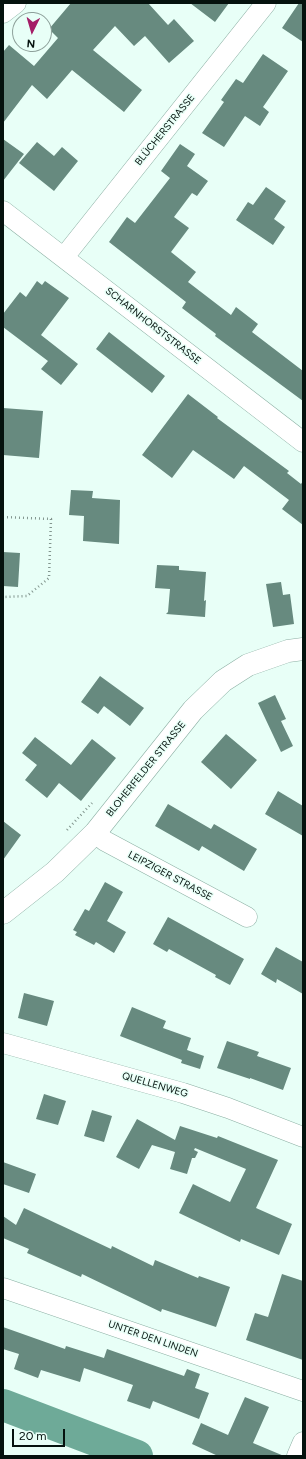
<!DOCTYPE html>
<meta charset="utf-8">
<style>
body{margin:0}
#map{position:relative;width:306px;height:1459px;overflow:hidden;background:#e8fff7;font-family:Figtree,sans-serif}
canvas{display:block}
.frame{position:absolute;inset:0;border:4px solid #05120e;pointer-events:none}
.north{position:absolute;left:12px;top:12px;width:40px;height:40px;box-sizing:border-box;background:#e8fff7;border:1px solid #8da09a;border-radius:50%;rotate:185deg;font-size:11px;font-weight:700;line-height:16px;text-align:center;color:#05120e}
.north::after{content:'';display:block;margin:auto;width:14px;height:18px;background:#a41d67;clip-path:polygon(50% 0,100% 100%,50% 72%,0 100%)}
.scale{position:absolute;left:12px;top:1429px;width:53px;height:18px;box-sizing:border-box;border:2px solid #05120e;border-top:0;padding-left:5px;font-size:12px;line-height:14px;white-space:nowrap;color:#05120e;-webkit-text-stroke:3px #e8fff7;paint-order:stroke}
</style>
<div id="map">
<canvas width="306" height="1459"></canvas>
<div class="frame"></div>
<div class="north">N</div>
<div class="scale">20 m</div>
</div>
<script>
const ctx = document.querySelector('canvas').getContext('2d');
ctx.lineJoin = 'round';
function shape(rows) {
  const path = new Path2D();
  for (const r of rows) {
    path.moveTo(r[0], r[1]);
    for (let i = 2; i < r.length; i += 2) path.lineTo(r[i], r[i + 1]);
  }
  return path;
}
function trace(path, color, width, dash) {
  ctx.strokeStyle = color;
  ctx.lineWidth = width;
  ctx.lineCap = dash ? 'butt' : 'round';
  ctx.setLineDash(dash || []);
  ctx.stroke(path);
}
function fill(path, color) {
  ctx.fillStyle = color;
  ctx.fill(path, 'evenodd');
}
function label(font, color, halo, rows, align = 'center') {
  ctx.font = font + ' Figtree,sans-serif';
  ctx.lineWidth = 3;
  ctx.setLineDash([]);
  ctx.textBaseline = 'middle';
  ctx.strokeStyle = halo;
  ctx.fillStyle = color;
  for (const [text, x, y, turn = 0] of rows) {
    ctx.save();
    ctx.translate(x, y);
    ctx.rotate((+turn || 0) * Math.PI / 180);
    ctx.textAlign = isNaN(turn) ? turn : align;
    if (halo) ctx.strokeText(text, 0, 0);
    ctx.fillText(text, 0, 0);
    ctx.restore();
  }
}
const river = shape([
 [3,1405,137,1456]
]);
const building = shape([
 [71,3,148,3,168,25,174,19,194,41,169,63,145,36,134,46,115,26,93,50,142,90,124,112,72,70,47,99,32,85,3,123,3,52,9,45,34,66,58,38,49,29],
 [190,3,229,3,215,22],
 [299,3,303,3,303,42,282,28],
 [263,54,288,71,263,107,269,112,260,126,245,116,224,147,202,133,224,102,221,100,236,79,243,83],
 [3,139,24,154,3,181],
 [37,142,54,156,62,147,78,161,54,191,19,163],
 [180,144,195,154,187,166,208,181,197,196,192,193,174,217,189,228,171,252,196,272,188,282,231,315,236,307,258,324,252,332,303,371,303,401,215,336,216,334,182,308,186,302,109,242,127,217,135,223,170,178,161,171],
 [266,187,286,201,274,219,285,227,273,245,236,220,248,202,253,205],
 [37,281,42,285,45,281,69,298,41,335,78,364,61,385,41,369,48,361,3,327,3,314,20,292,26,297],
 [109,332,165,376,152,393,96,349],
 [188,394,218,417,217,418,289,471,287,473,301,484,303,481,303,525,282,509,289,500,244,466,234,479,193,450,172,478,142,455],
 [3,408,43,411,39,458,3,455],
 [71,490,93,491,92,498,120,500,119,544,83,541,84,516,69,515],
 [3,552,20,553,18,587,3,586],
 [157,565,179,566,179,570,206,572,204,601,206,600,205,617,166,614,168,612,170,589,155,588],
 [281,582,283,595,290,594,294,624,273,627,266,584],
 [100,676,144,708,130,726,104,706,98,714,81,702],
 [275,695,286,719,281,721,293,746,281,752,258,703],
 [226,734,257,760,231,789,201,762],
 [35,737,71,765,92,739,116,758,81,801,59,783,47,798,25,780,37,765,22,753],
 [278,791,303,806,303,836,265,814],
 [168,804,211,829,214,824,257,849,244,871,202,846,199,851,155,826],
 [3,821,21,835,3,860],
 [105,882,123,892,107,921,126,932,114,953,96,942,94,945,75,935,77,932,73,930,85,909,89,911],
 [168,917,244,959,230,985,215,977,216,975,169,949,167,952,153,944],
 [276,947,303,962,303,994,277,979,276,983,261,974],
 [24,993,54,1001,47,1026,18,1018],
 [132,1007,166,1021,163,1028,191,1038,187,1050,204,1056,200,1069,181,1063,182,1060,120,1036],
 [227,1041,259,1052,257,1056,291,1068,283,1090,250,1078,250,1079,217,1068],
 [44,1094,66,1101,58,1125,36,1119],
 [92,1110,112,1116,104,1142,84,1136],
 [137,1119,175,1140,180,1126,217,1138,218,1136,278,1160,256,1208,292,1224,279,1255,241,1239,240,1242,179,1213,193,1184,230,1202,246,1169,195,1148,194,1150,198,1152,195,1158,192,1158,187,1174,170,1169,175,1152,152,1145,139,1169,116,1157],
 [3,1162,36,1174,29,1193,3,1184],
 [24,1208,111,1249,112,1246,153,1266,155,1260,198,1278,199,1276,230,1287,216,1327,162,1309,161,1312,82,1274,81,1277,27,1253,29,1249,3,1238,3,1216,16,1225],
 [282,1274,303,1281,303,1360,246,1340,255,1313,268,1317],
 [3,1327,65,1349,66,1346,104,1358,107,1349,184,1376,187,1369,200,1374,195,1388,209,1393,199,1419,153,1401,150,1409,127,1401,133,1385,84,1368,80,1382,41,1370,38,1378,14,1369,19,1354,3,1349],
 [245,1397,269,1407,253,1443,284,1456,218,1456,192,1444,201,1423,228,1435]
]);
const path = shape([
 [3,517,51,519,49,578,27,596,3,597],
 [67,830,92,803]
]);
const minor = shape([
 [3,13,16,3],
 [3,211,303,442],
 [64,257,266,3],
 [95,833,105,841,247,917],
 [3,1043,183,1093,228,1108,303,1137],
 [3,1288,303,1391],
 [297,1456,303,1442]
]);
const tertiary = shape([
 [3,913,55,872,95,833,193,710,223,681,248,665,288,651,303,649]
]);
const streetNames = [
 ["BLÜCHERSTRASSE",165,130,-51],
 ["SCHARNHORSTSTRASSE",153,326,38],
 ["BLOHERFELDER STRASSE",146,769,-51],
 ["LEIPZIGER STRASSE",170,876,28],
 ["QUELLENWEG",155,1085,16],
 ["UNTER DEN LINDEN",153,1339,19]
];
trace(river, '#6eaa98', 32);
fill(building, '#678a7f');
trace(minor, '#8bafa3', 21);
trace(tertiary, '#8bafa3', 23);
trace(path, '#83968f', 2.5, [1, 3]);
trace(minor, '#fff', 20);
trace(tertiary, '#fff', 22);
label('10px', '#05120e', '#e8fff7', streetNames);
</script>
